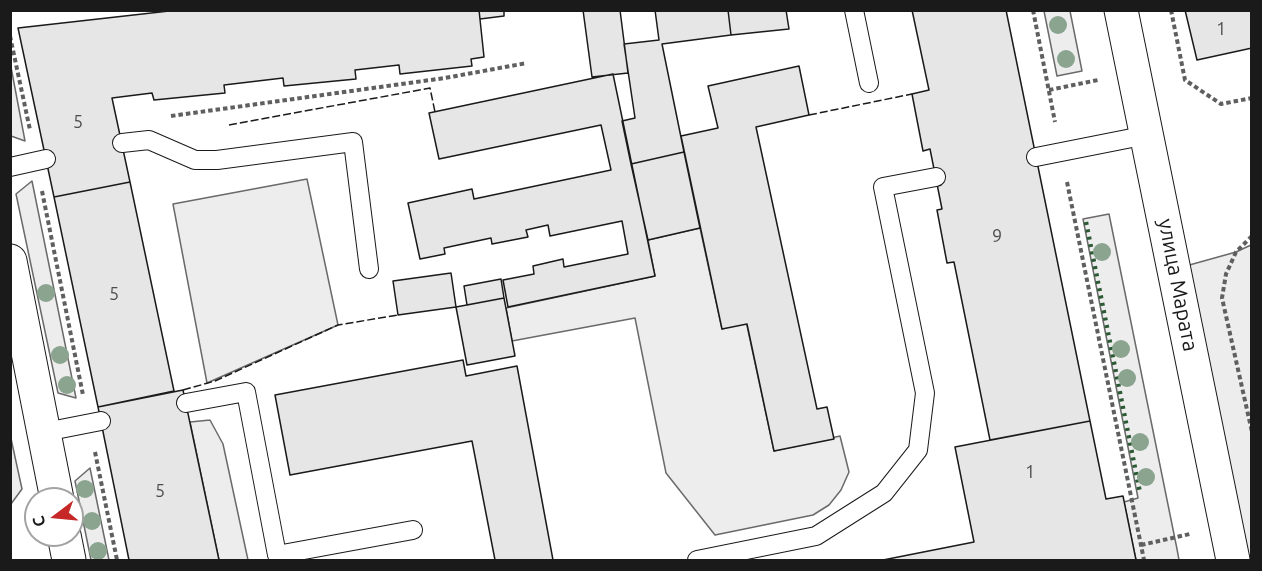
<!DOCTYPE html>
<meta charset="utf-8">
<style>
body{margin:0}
#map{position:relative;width:1262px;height:571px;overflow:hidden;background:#fff;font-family:Ubuntu,sans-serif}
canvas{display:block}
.frame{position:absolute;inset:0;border:12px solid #1a1a1a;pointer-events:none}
.north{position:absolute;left:24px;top:487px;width:60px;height:60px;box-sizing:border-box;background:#fff;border:2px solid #a3a3a3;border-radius:50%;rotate:254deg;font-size:16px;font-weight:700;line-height:24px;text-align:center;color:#1a1a1a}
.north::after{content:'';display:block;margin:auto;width:21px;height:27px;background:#c62828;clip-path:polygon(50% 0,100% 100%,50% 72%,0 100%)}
</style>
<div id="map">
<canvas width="1262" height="571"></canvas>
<div class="frame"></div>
<div class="north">С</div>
</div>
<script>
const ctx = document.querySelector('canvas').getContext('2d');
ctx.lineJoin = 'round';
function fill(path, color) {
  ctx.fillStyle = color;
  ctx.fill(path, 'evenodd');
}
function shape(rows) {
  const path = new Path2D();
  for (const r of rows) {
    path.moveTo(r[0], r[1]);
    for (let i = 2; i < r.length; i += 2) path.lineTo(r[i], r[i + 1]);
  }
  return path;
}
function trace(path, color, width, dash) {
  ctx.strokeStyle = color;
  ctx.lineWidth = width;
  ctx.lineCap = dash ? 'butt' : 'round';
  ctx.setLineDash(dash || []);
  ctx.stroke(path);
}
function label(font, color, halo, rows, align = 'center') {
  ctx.font = font + ' Ubuntu,sans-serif';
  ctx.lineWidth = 4.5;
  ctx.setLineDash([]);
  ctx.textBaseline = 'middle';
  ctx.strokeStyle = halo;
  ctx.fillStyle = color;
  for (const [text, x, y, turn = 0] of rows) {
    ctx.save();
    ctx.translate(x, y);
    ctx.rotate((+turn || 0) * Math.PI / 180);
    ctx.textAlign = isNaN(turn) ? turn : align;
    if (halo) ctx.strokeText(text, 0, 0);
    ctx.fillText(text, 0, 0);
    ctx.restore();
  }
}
const built = shape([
 [1044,11,1070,11,1082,71,1057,76,1044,11],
 [10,67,11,67,25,141,11,136,10,67],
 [307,179,338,325,207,383,173,204,307,179],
 [32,181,76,398,58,393,16,194,32,181],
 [1109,214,1177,549,1179,560,1136,560,1124,502,1138,498,1083,219,1109,214],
 [700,228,722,329,746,321,774,451,840,436,849,472,841,490,829,505,813,515,715,535,666,473,635,318,512,341,506,308,655,276,648,240,700,228],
 [1251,245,1251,560,1234,560,1175,269,1236,252,1251,245],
 [210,420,223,444,248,560,219,560,190,422,210,420],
 [10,434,22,489,11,504,10,504,10,434],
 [90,468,109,560,91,560,75,481,90,468]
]);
const building = shape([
 [178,10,479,10,484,57,471,59,472,66,400,74,399,65,355,70,356,79,284,86,283,78,224,85,225,93,154,100,152,93,112,98,130,182,54,197,18,28,178,10],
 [479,10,504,10,504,16,480,19,479,10],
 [583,10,620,10,628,73,592,77,583,10],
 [655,10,728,10,731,35,662,44,684,152,631,164,622,121,635,118,624,44,659,40,655,10],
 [728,10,786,10,789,29,731,35,728,10],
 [912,10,1006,10,1090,421,990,440,954,262,947,263,937,210,942,209,930,149,923,151,912,94,929,90,912,10],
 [1185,10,1252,10,1252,48,1197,60,1185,10],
 [799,66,809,115,756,127,817,409,827,407,834,439,774,451,747,324,722,329,681,136,718,128,708,86,799,66],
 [613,74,655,276,508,307,503,280,534,274,533,266,563,259,564,267,628,254,622,221,550,236,548,225,526,230,528,237,492,244,491,238,444,248,445,254,420,259,408,203,472,189,474,199,611,170,601,125,439,159,429,113,613,74],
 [684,152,700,228,648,240,631,164,684,152],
 [130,182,174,391,98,407,54,197,130,182],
 [451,273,456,307,398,315,393,281,451,273],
 [501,279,504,298,467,305,464,286,501,279],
 [504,298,515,356,467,365,456,307,504,298],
 [463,360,466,376,517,366,553,560,495,560,472,441,290,475,275,395,463,360],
 [183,390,219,560,129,560,98,407,183,390],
 [1090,421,1106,499,1123,496,1136,560,883,560,974,542,955,447,1090,421]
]);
const path = shape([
 [1033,10,1055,122],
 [1171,10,1185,80,1221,104,1252,98],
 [10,36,30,130],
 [1049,90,1098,80],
 [171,116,445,78,527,63],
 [1067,182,1144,560],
 [42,191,83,395],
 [1252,236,1236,252,1226,274,1222,298,1252,432],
 [95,452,117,560],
 [1141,545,1190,534]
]);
const lane = shape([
 [854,10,869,83],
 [122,143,149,140,195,160,217,160,353,142,369,269],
 [1036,157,1147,135],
 [10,167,46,159],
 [186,403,246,392,277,555,413,530],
 [45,432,101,421],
 [697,560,816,536,884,493,918,450,925,393,883,187,936,177]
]);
const street = shape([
 [10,261,57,499],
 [64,535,69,560]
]);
const secondary = shape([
 [1121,10,1233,560]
]);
const hedge = shape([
 [1086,222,1140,493]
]);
const fence = shape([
 [809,115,912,94],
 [229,125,430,88,435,112],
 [183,390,215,381,338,325,398,315]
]);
const trees = [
 [1058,25],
 [1066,59],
 [1102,252],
 [46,293],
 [1121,349],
 [60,355],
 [1127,378],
 [67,385],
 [1140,442],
 [1146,477],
 [85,489],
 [92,521],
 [98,551]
];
const numberNames = [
 ["1",1221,29],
 ["5",78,122],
 ["9",997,236],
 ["5",114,294],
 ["1",1030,472],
 ["5",160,491]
];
const streetNames = [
 ["улица Марата",1178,285,79]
];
fill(built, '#ededed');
trace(built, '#6a6a6a', 1.5);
fill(building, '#e6e6e6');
trace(building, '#1a1a1a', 1.5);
trace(lane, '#1a1a1a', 20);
trace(street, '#1a1a1a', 35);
trace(secondary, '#1a1a1a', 35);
trace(path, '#5f5f5f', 4, [4.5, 3]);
trace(lane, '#fff', 18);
trace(street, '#fff', 33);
trace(secondary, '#fff', 33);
trace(hedge, '#2b5a34', 4.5, [3, 4.5]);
trace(fence, '#1a1a1a', 1.5, [8, 3]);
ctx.fillStyle = '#8aa48f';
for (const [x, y] of trees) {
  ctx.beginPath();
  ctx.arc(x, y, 9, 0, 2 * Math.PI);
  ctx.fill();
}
label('18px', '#4d4d4d', null, numberNames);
label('21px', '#1a1a1a', '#fff', streetNames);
</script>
